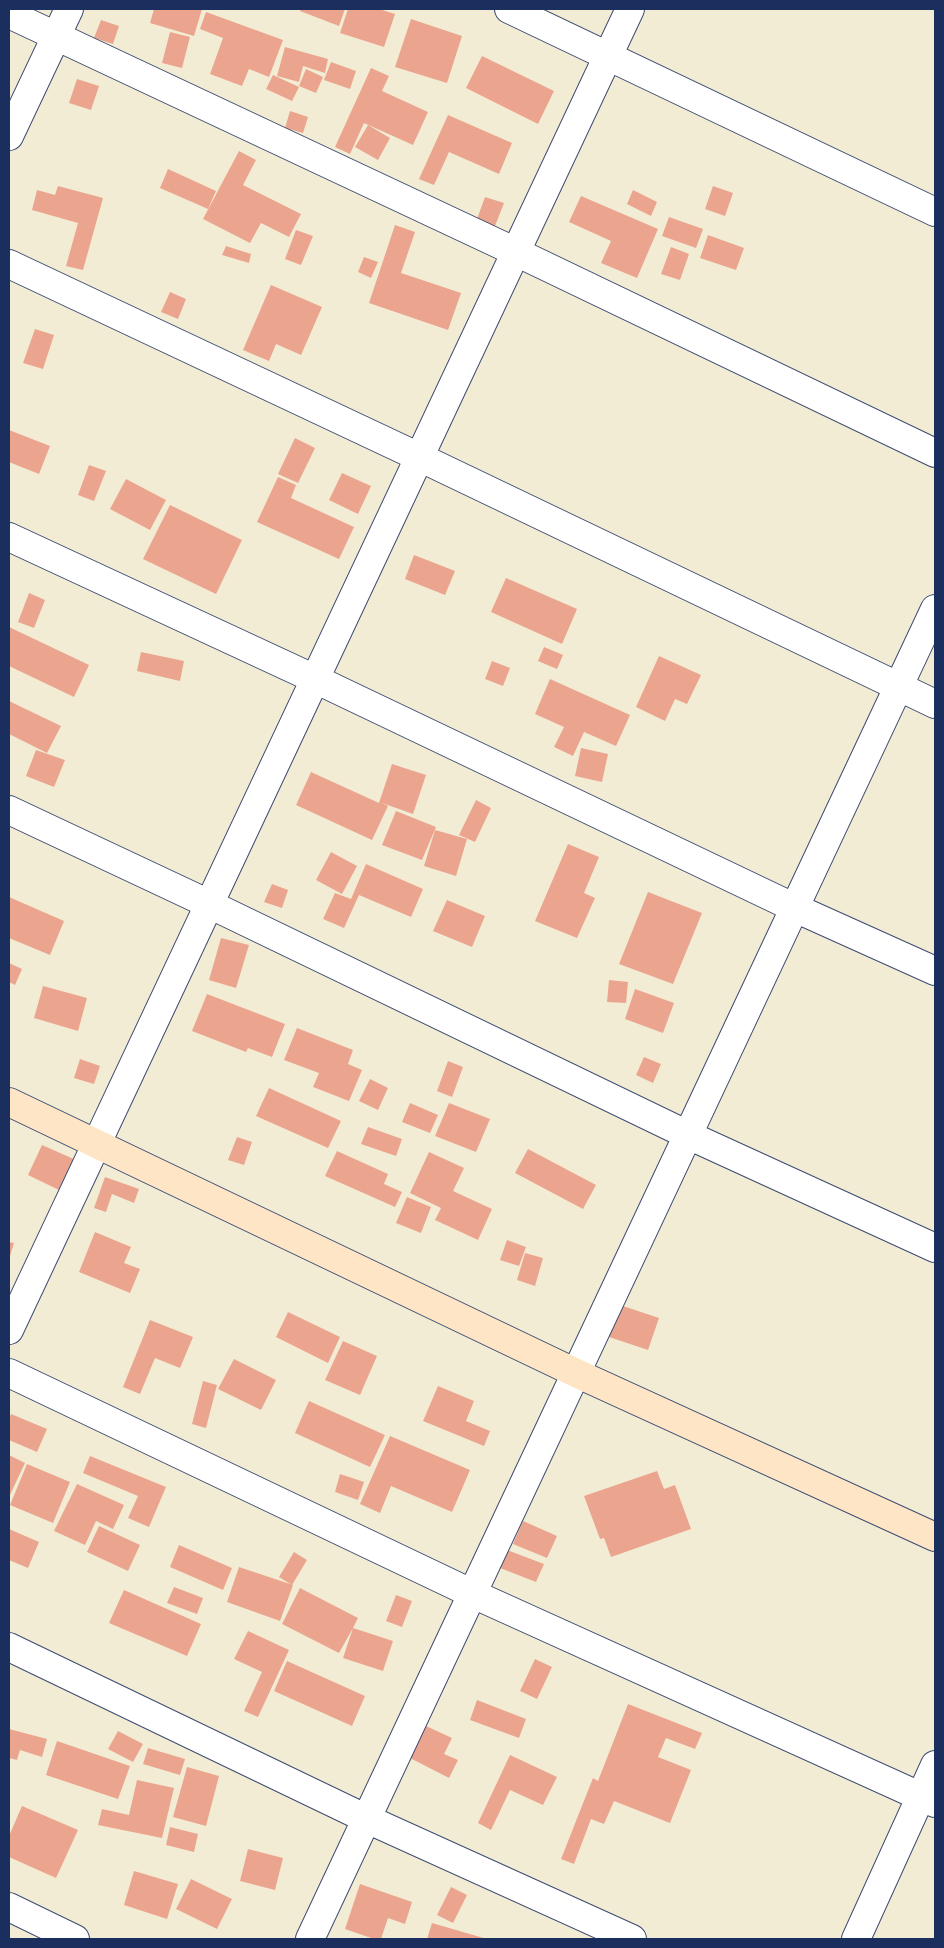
<!DOCTYPE html>
<style>
body{margin:0}
#map{position:relative;width:944px;height:1948px;overflow:hidden;background:#f3ecd5;font-family:"Indie Flower",sans-serif}
canvas{display:block}
.frame{position:absolute;inset:0;border:10px solid #1b2f5e;pointer-events:none}
</style>
<div id="map">
<canvas width="944" height="1948"></canvas>
<div class="frame"></div>
</div>
<script>
const ctx = document.querySelector('canvas').getContext('2d');
ctx.lineJoin = 'round';
function fill(path, color) {
  ctx.fillStyle = color;
  ctx.fill(path, 'evenodd');
}
function shape(rows) {
  const path = new Path2D();
  for (const r of rows) {
    path.moveTo(r[0], r[1]);
    for (let i = 2; i < r.length; i += 2) path.lineTo(r[i], r[i + 1]);
  }
  return path;
}
function trace(path, color, width, dash) {
  ctx.strokeStyle = color;
  ctx.lineWidth = width;
  ctx.lineCap = dash ? 'butt' : 'round';
  ctx.setLineDash(dash || []);
  ctx.stroke(path);
}
const building = shape([
 [154,9,202,9,194,36,150,23],
 [301,9,345,9,339,26,300,11],
 [348,9,379,9,395,14,384,47,340,33],
 [206,12,283,40,269,77,249,69,242,86,210,74,223,38,200,29],
 [411,19,462,36,447,83,395,67],
 [101,20,119,26,113,44,94,38],
 [170,32,190,37,182,68,162,63],
 [285,47,328,59,325,73,303,66,299,82,277,76],
 [482,56,554,91,538,124,466,88],
 [331,62,356,71,350,89,324,80],
 [371,68,389,76,382,91,428,112,413,145,364,123,350,154,335,147],
 [306,69,323,77,316,93,299,86],
 [273,75,299,87,292,101,266,89],
 [77,79,99,86,91,110,69,103],
 [290,111,308,117,303,133,285,128],
 [448,115,512,143,499,174,449,152,434,185,419,179],
 [368,125,390,138,378,160,355,147],
 [239,151,256,160,243,185,301,214,289,237,261,223,250,243,203,219],
 [168,169,216,191,208,209,160,188],
 [58,186,103,198,83,270,66,266,78,223,32,210,37,190,55,195],
 [713,186,733,193,725,216,705,209],
 [633,190,657,202,651,216,627,204],
 [581,196,658,229,637,278,601,263,611,241,569,222],
 [485,197,504,203,495,226,477,219],
 [669,217,703,229,696,248,662,236],
 [395,225,415,232,401,273,461,293,448,330,369,303],
 [296,230,313,236,301,265,285,259],
 [708,235,744,248,736,270,700,258],
 [226,246,251,254,249,263,222,255],
 [671,247,689,254,680,280,661,274],
 [364,257,378,262,371,278,358,272],
 [271,285,322,307,301,355,276,344,269,361,243,350],
 [170,292,186,299,178,319,161,312],
 [35,329,54,335,43,369,23,363],
 [9,430,50,446,39,474,9,462],
 [295,438,315,448,298,483,278,474],
 [89,465,106,471,94,501,78,495],
 [342,473,371,486,358,514,329,500],
 [278,477,296,485,291,498,354,527,339,559,257,522],
 [126,479,166,500,150,530,110,509],
 [170,505,242,540,216,594,143,559],
 [414,555,455,571,445,595,405,579],
 [506,578,577,609,562,644,491,612],
 [29,593,45,600,34,628,18,622],
 [9,627,89,665,74,697,9,666],
 [544,647,563,655,557,669,538,661],
 [141,652,184,661,180,681,137,671],
 [659,656,701,675,687,704,675,699,665,721,636,707],
 [492,661,510,668,503,686,485,679],
 [550,679,630,715,616,746,584,732,573,756,554,747,564,727,535,714],
 [9,701,61,726,47,753,9,734],
 [581,748,608,754,602,782,575,776],
 [36,750,65,760,54,787,26,776],
 [392,764,426,775,413,814,382,803,388,806,372,840,296,805,311,772,379,803],
 [476,800,491,808,475,842,459,835],
 [396,811,436,827,422,860,382,845],
 [435,830,467,839,456,876,424,866],
 [568,844,599,857,584,893,595,898,577,938,535,921],
 [331,852,357,866,342,894,316,880],
 [366,864,423,889,411,917,359,895,344,928,323,919,335,893,351,899],
 [272,884,288,890,282,908,264,902],
 [648,892,702,913,673,984,619,964],
 [9,897,64,921,50,955,9,938],
 [447,900,485,916,472,947,433,931],
 [221,938,249,945,236,988,209,980],
 [9,963,22,969,15,985,9,982],
 [609,980,628,982,626,1003,607,1002],
 [43,986,87,998,78,1031,34,1018],
 [635,989,674,1003,663,1033,625,1019],
 [207,994,285,1024,272,1057,248,1048,246,1052,192,1031],
 [297,1028,353,1050,348,1064,362,1070,349,1101,313,1087,319,1073,284,1060],
 [644,1057,661,1064,653,1083,636,1075],
 [80,1059,100,1066,94,1084,74,1078],
 [448,1061,463,1067,452,1097,437,1091],
 [370,1079,388,1088,378,1110,359,1101],
 [269,1088,341,1121,328,1148,256,1116],
 [410,1103,438,1115,430,1133,402,1122],
 [449,1103,490,1119,476,1152,435,1136],
 [368,1127,402,1139,396,1156,361,1144],
 [237,1137,252,1142,244,1165,228,1160],
 [42,1145,76,1160,61,1191,28,1175],
 [528,1149,596,1185,583,1209,515,1173],
 [337,1151,388,1174,384,1184,402,1192,395,1207,325,1176],
 [429,1152,464,1168,453,1191,492,1209,478,1240,435,1220,441,1208,410,1193],
 [105,1177,139,1189,134,1203,112,1194,106,1212,94,1208],
 [407,1197,431,1207,421,1233,396,1223],
 [95,1232,131,1247,124,1263,140,1269,130,1293,79,1272],
 [507,1240,526,1247,519,1266,500,1260],
 [9,1242,14,1243,10,1256,9,1256],
 [525,1253,543,1258,535,1286,517,1280],
 [620,1305,659,1318,648,1350,609,1337],
 [288,1312,340,1337,328,1363,276,1337],
 [150,1320,193,1337,180,1368,155,1358,140,1394,123,1387],
 [343,1341,377,1356,360,1395,325,1380],
 [234,1359,276,1380,261,1410,218,1389],
 [203,1381,217,1385,206,1428,192,1424],
 [438,1386,474,1401,466,1421,490,1431,484,1446,423,1421],
 [309,1401,385,1435,370,1467,295,1433],
 [11,1414,47,1429,37,1452,9,1440,9,1421],
 [390,1436,470,1470,452,1512,391,1486,380,1513,360,1504],
 [9,1455,25,1463,9,1497],
 [90,1456,166,1487,149,1527,128,1518,138,1496,83,1473],
 [27,1464,70,1482,53,1523,10,1505],
 [657,1471,664,1489,675,1485,691,1529,611,1557,604,1538,600,1539,584,1496],
 [340,1474,364,1482,358,1500,335,1492],
 [77,1484,124,1505,113,1529,96,1521,85,1545,54,1531],
 [523,1521,557,1536,547,1558,513,1544],
 [99,1526,140,1545,128,1571,87,1552],
 [9,1529,39,1542,28,1568,9,1560],
 [179,1545,232,1568,223,1590,170,1567],
 [507,1550,544,1564,536,1582,500,1568],
 [294,1552,307,1560,292,1585,279,1577],
 [239,1567,293,1585,280,1621,227,1602],
 [174,1587,203,1598,197,1614,167,1603],
 [300,1588,358,1618,353,1628,393,1641,383,1671,343,1658,353,1628,339,1653,282,1624],
 [124,1590,201,1624,187,1656,109,1623],
 [396,1595,412,1601,402,1627,386,1621],
 [248,1631,289,1650,258,1717,244,1711,262,1672,234,1659],
 [535,1659,552,1667,537,1699,520,1691],
 [287,1661,365,1696,352,1726,274,1691],
 [477,1700,526,1719,519,1738,470,1720],
 [628,1704,702,1733,695,1749,666,1738,658,1757,691,1770,670,1823,614,1801,604,1824,591,1819,574,1864,561,1859,593,1778,598,1781],
 [426,1726,452,1738,444,1754,458,1760,449,1778,410,1758],
 [9,1729,47,1739,42,1757,20,1750,17,1760,9,1758],
 [118,1731,143,1744,133,1762,108,1749],
 [57,1741,130,1766,118,1799,46,1775],
 [148,1748,185,1759,180,1775,143,1764],
 [510,1755,557,1777,543,1805,510,1790,491,1830,478,1823],
 [187,1767,219,1776,206,1826,173,1817],
 [137,1780,174,1788,162,1838,98,1825,102,1809,129,1815],
 [22,1806,78,1830,56,1878,9,1857,9,1836],
 [170,1827,198,1834,194,1852,166,1845],
 [248,1849,283,1858,275,1890,240,1881],
 [134,1871,178,1884,167,1919,124,1905],
 [191,1879,232,1899,217,1929,176,1909],
 [360,1884,412,1902,405,1924,388,1918,381,1939,374,1939,345,1929],
 [451,1887,467,1895,453,1923,437,1915],
 [432,1923,487,1939,427,1939]
]);
const street = shape([
 [509,9,935,212],
 [9,14,516,252,935,453],
 [9,136,69,9],
 [9,264,419,457,935,704],
 [9,537,315,679,795,908,935,971],
 [9,810,209,904,688,1135,935,1248],
 [9,1330,630,9],
 [9,1373,473,1594,935,1803],
 [9,1647,367,1819,632,1939],
 [9,1907,75,1939],
 [310,1939,935,609],
 [856,1939,935,1765]
]);
const secondary = shape([
 [9,1102,576,1373,935,1537]
]);
fill(building, '#eba58e');
trace(street, '#3b4b70', 30);
trace(secondary, '#3b4b70', 30);
trace(street, '#fff', 28);
trace(secondary, '#fde5c5', 28);
</script>
